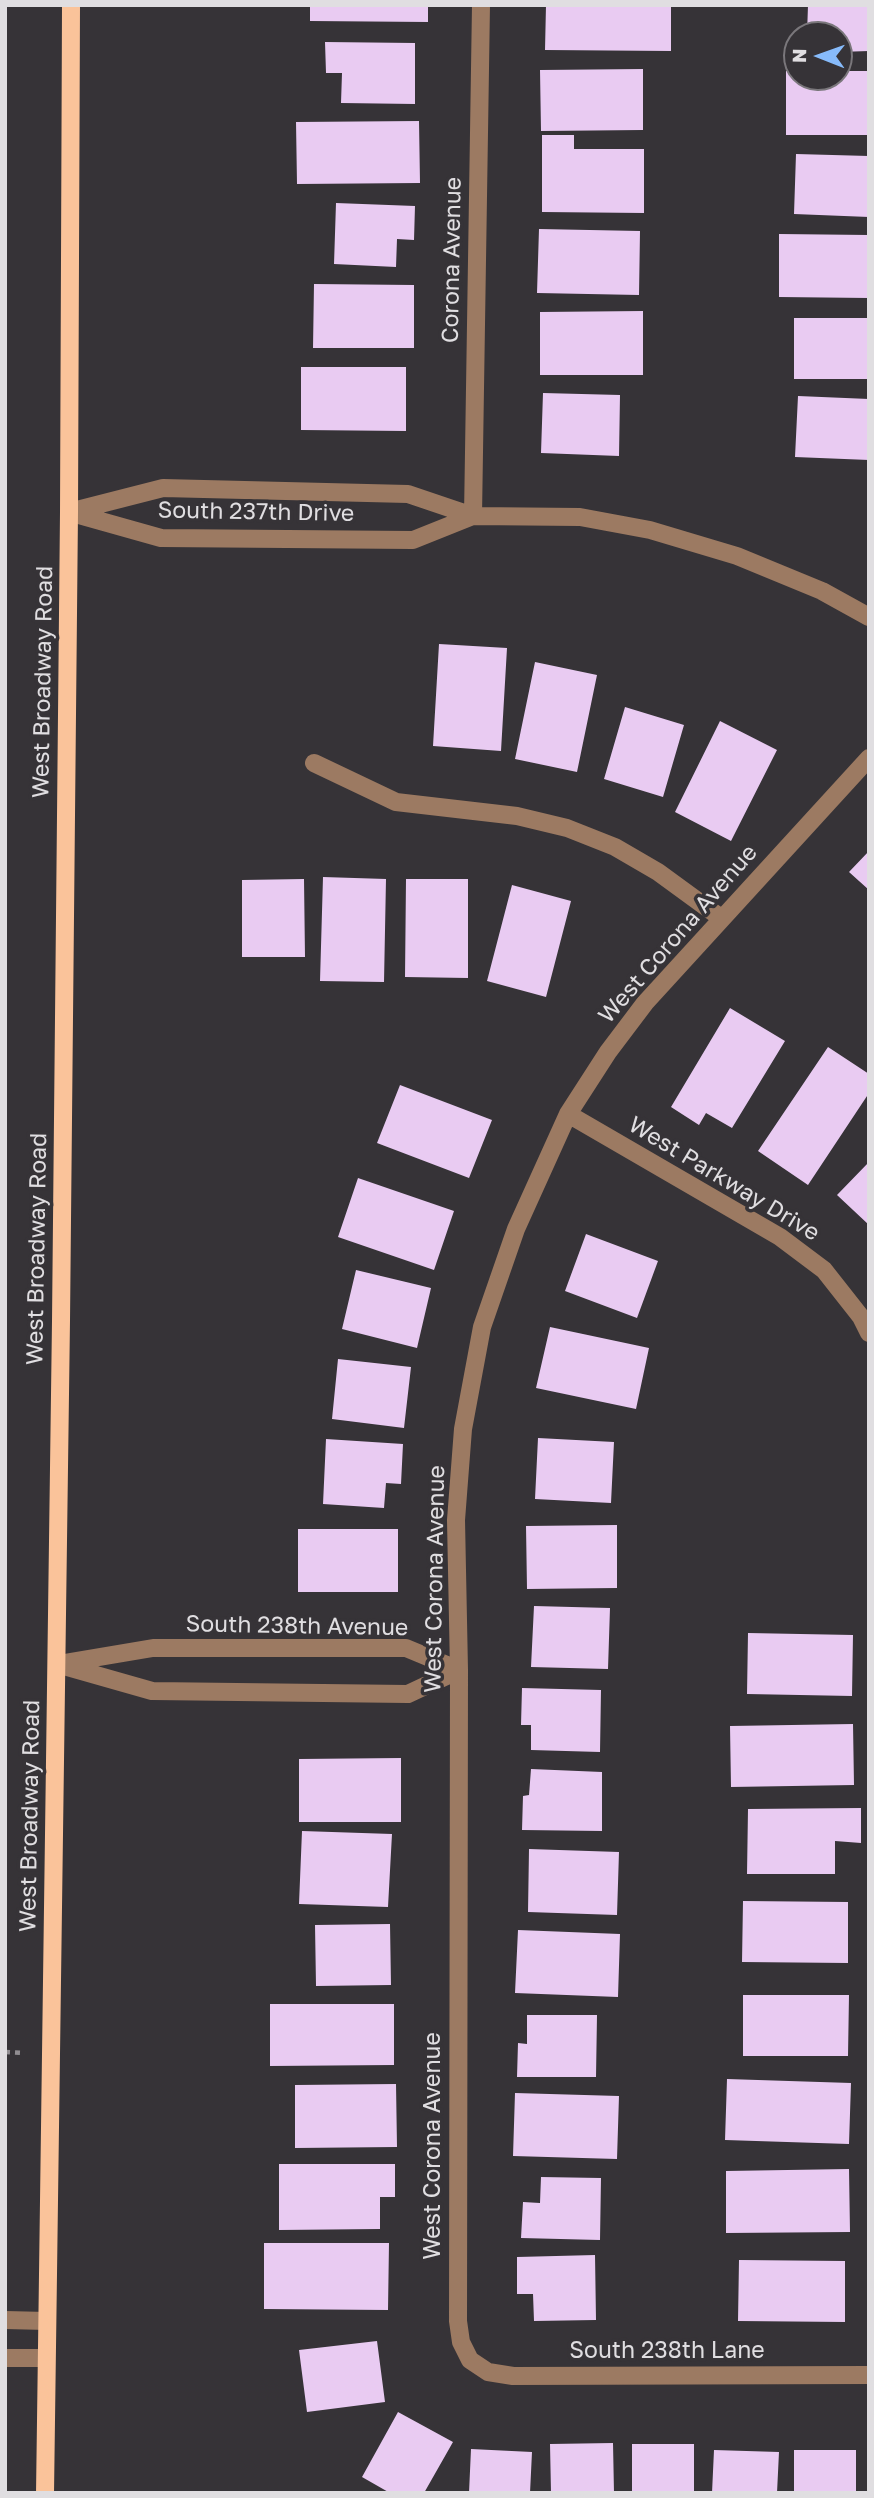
<!DOCTYPE html>
<style>
body{margin:0}
#map{position:relative;width:874px;height:2498px;overflow:hidden;background:#363337;font-family:"Golos Text",sans-serif}
canvas{display:block}
.frame{position:absolute;inset:0;border:7px solid #e0dee1;pointer-events:none}
.north{position:absolute;left:783px;top:21px;width:70px;height:70px;box-sizing:border-box;background:#363337;border:2px solid #7a777b;border-radius:50%;rotate:271deg;font-size:19px;font-weight:700;line-height:28px;text-align:center;color:#e0dee1}
.north::after{content:'';display:block;margin:auto;width:24px;height:32px;background:#87bbfb;clip-path:polygon(50% 0,100% 100%,50% 72%,0 100%)}
</style>
<div id="map">
<canvas width="874" height="2498"></canvas>
<div class="frame"></div>
<div class="north">N</div>
</div>
<script>
const ctx = document.querySelector('canvas').getContext('2d');
ctx.lineJoin = 'round';
function fill(path, color) {
  ctx.fillStyle = color;
  ctx.fill(path, 'evenodd');
}
function shape(rows) {
  const path = new Path2D();
  for (const r of rows) {
    path.moveTo(r[0], r[1]);
    for (let i = 2; i < r.length; i += 2) path.lineTo(r[i], r[i + 1]);
  }
  return path;
}
function trace(path, color, width, dash) {
  ctx.strokeStyle = color;
  ctx.lineWidth = width;
  ctx.lineCap = dash ? 'butt' : 'round';
  ctx.setLineDash(dash || []);
  ctx.stroke(path);
}
function label(font, color, halo, rows, align = 'center') {
  ctx.font = font + ' "Golos Text",sans-serif';
  ctx.lineWidth = 7;
  ctx.setLineDash([]);
  ctx.textBaseline = 'middle';
  ctx.strokeStyle = halo;
  ctx.fillStyle = color;
  for (const [text, x, y, turn = 0] of rows) {
    ctx.save();
    ctx.translate(x, y);
    ctx.rotate((+turn || 0) * Math.PI / 180);
    ctx.textAlign = isNaN(turn) ? turn : align;
    if (halo) ctx.strokeText(text, 0, 0);
    ctx.fillText(text, 0, 0);
    ctx.restore();
  }
}
const building = shape([
 [310,5,428,5,428,22,310,21],
 [546,5,671,5,671,51,545,50],
 [808,5,869,5,869,51,839,52,839,35,807,35],
 [325,42,415,43,415,104,341,103,342,73,326,73],
 [643,69,643,130,541,131,540,70],
 [786,71,797,71,797,77,839,77,839,71,869,71,869,135,786,135],
 [419,121,420,183,297,184,296,122],
 [542,135,574,135,574,149,644,149,644,213,542,212],
 [796,154,869,156,869,217,794,214],
 [336,203,415,206,414,240,397,239,396,267,334,264],
 [539,229,640,231,639,295,537,293],
 [779,234,869,235,869,298,779,297],
 [314,284,414,285,414,348,313,348],
 [643,311,643,375,540,375,540,312],
 [794,318,869,318,869,379,794,379],
 [301,367,406,367,406,431,301,430],
 [543,393,620,395,619,456,541,453],
 [798,396,869,399,869,460,795,457],
 [439,644,507,648,501,751,433,746],
 [535,662,597,675,577,772,515,759],
 [625,707,684,725,663,797,604,779],
 [720,721,777,750,731,841,675,812],
 [869,851,869,890,849,872],
 [323,877,386,879,384,982,320,981],
 [304,879,305,957,242,957,242,880],
 [406,879,468,879,468,978,405,977],
 [512,885,571,901,546,997,487,981],
 [730,1008,785,1041,732,1128,706,1113,699,1125,671,1107],
 [828,1047,869,1074,869,1093,808,1185,758,1151],
 [400,1085,492,1120,469,1178,377,1143],
 [869,1162,869,1225,837,1195],
 [358,1178,454,1211,434,1270,338,1237],
 [586,1234,658,1261,637,1318,565,1291],
 [356,1270,431,1288,417,1348,342,1329],
 [550,1327,649,1348,636,1409,536,1388],
 [338,1359,411,1367,404,1428,332,1419],
 [538,1438,614,1442,611,1503,535,1499],
 [326,1439,403,1444,401,1484,386,1483,384,1508,323,1504],
 [617,1525,617,1588,527,1589,526,1526],
 [298,1529,398,1529,398,1592,298,1592],
 [534,1606,610,1608,608,1669,531,1667],
 [748,1633,853,1635,852,1696,747,1694],
 [522,1688,601,1690,600,1752,531,1750,531,1725,521,1725],
 [853,1724,854,1785,731,1787,730,1726],
 [401,1758,401,1822,299,1822,299,1759],
 [531,1769,602,1772,602,1831,522,1830,523,1796,529,1795],
 [861,1808,861,1843,835,1841,835,1874,747,1874,748,1809],
 [302,1831,392,1834,388,1907,299,1904],
 [529,1849,619,1852,617,1915,528,1912],
 [743,1901,848,1902,848,1963,742,1962],
 [390,1924,391,1985,316,1986,315,1925],
 [518,1930,620,1934,618,1997,515,1993],
 [743,1995,849,1995,848,2056,743,2056],
 [270,2004,394,2004,394,2065,270,2066],
 [527,2015,597,2015,596,2077,517,2077,518,2043,527,2044],
 [727,2079,851,2083,849,2144,725,2140],
 [396,2084,397,2147,295,2148,295,2085],
 [515,2093,619,2096,617,2159,513,2156],
 [279,2164,395,2164,395,2197,380,2197,380,2229,279,2230],
 [849,2169,850,2232,726,2233,726,2171],
 [541,2177,601,2178,600,2240,521,2238,523,2202,540,2203],
 [264,2243,389,2243,388,2310,264,2309],
 [595,2255,596,2320,534,2321,533,2294,517,2294,517,2257],
 [739,2260,845,2261,845,2322,738,2321],
 [377,2341,385,2402,307,2412,299,2350],
 [398,2412,453,2442,424,2493,390,2493,362,2477],
 [613,2443,614,2493,551,2493,550,2444],
 [632,2444,694,2444,694,2493,632,2493],
 [471,2449,532,2452,530,2493,469,2493],
 [714,2450,779,2452,777,2493,712,2493],
 [794,2450,856,2450,856,2493,794,2493]
]);
const path = shape([
 [5,2052,25,2053]
]);
const minor = shape([
 [69,512,163,488,408,494,473,516,580,517,650,530,737,556,822,591,869,617],
 [72,513,161,538,413,540,473,516],
 [473,516,481,5],
 [869,758,645,1003,608,1052,568,1114,516,1229,482,1327,463,1429,456,1520,459,1670,458,2321,461,2342,470,2360,488,2372,513,2376,869,2375],
 [314,763,396,802,517,816,567,828,615,847,658,872,721,918],
 [568,1114,780,1237,824,1270,861,1317,869,1333],
 [64,1663,153,1648,406,1648,459,1670],
 [57,1664,152,1691,408,1694,459,1670],
 [5,2320,47,2321],
 [5,2358,46,2358]
]);
const major = shape([
 [45,2493,61,1321,69,512,71,5]
]);
const streetNames = [
 ["Corona Avenue",452,260,-89],
 ["South 237th Drive",256,512,1],
 ["West Broadway Road",43,682,-89],
 ["West Corona Avenue",678,934,-49],
 ["West Parkway Drive",724,1179,31],
 ["West Broadway Road",37,1249,-89],
 ["West Corona Avenue",435,1579,-89],
 ["South 238th Avenue",297,1626,1],
 ["West Broadway Road",30,1816,-89],
 ["West Corona Avenue",433,2146,-90],
 ["South 238th Lane",667,2351]
];
fill(building, '#e9cbf2');
trace(path, '#908d91', 4.5, [5, 5]);
trace(minor, '#9c7a62', 18);
trace(major, '#fac39a', 18);
label('23px', '#e0dee1', '#363337', streetNames);
</script>
